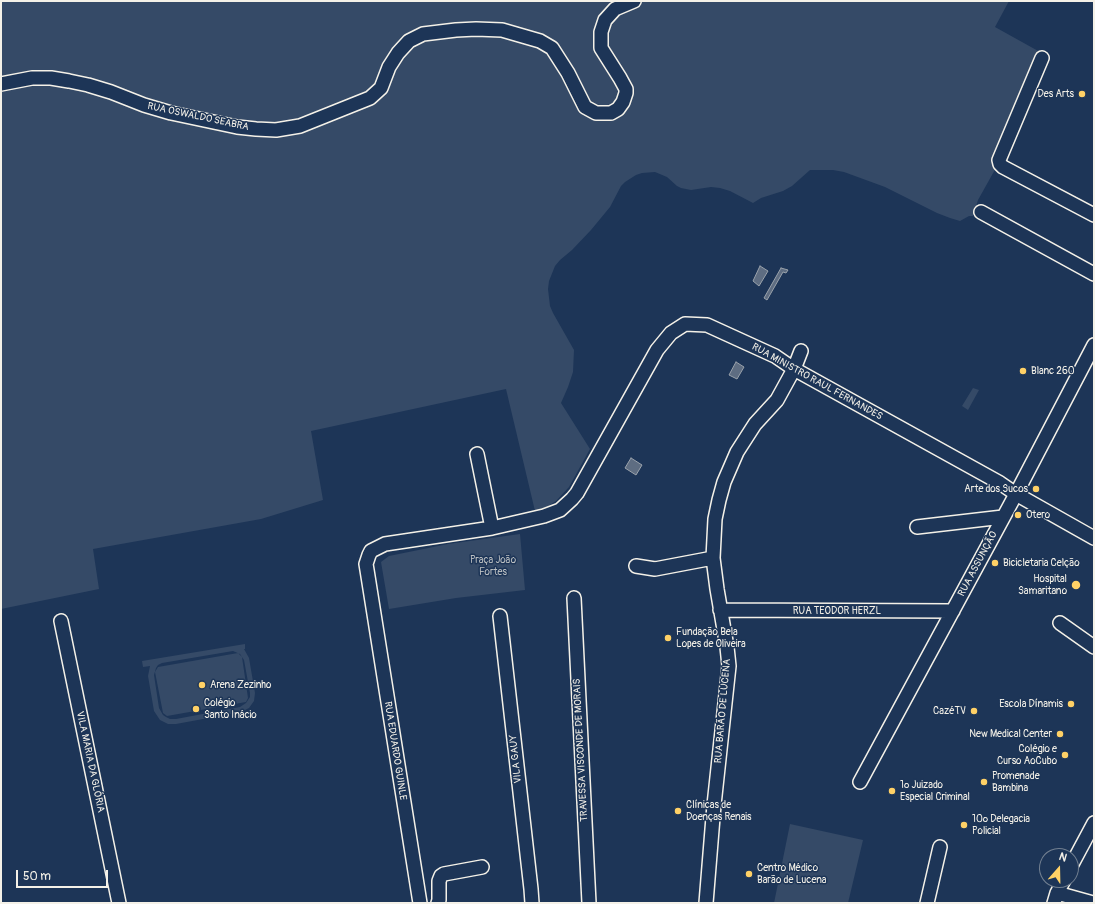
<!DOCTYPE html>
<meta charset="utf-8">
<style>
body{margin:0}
#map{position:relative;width:1095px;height:904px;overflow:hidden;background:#1d3557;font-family:Pangolin,sans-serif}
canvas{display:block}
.frame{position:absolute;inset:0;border:2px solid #f4f1e8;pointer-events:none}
.north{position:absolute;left:1039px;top:848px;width:40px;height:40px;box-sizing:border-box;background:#1d3557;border:1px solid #738091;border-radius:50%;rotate:20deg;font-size:11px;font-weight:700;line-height:16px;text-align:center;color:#f4f1e8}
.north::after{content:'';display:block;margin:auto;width:14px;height:18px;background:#ffd166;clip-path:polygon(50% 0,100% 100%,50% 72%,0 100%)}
.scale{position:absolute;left:16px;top:870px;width:92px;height:18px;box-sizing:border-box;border:2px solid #f4f1e8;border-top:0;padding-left:5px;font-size:12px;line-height:14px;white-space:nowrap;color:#f4f1e8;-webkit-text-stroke:3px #1d3557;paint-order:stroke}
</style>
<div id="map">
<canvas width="1095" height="904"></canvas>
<div class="frame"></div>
<div class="north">N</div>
<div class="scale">50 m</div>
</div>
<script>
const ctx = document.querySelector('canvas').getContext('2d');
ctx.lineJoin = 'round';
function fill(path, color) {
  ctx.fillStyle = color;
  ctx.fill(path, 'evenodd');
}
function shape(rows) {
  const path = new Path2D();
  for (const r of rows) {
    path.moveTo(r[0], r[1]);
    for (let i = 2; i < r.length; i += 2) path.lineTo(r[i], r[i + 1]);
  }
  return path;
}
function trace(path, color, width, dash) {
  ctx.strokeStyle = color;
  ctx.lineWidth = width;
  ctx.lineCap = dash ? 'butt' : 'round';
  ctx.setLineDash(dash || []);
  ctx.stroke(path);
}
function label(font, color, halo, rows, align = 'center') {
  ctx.font = font + ' Pangolin,sans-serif';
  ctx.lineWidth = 3;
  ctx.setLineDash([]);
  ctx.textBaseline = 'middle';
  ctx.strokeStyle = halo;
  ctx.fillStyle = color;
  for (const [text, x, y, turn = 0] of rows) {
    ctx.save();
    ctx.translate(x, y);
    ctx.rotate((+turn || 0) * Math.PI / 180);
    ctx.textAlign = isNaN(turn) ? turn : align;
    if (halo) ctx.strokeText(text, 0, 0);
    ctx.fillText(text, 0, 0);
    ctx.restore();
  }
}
const green = shape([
 [1,1,1009,1,995,27,1040,52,997,166,978,200,973,216,969,216,960,221,950,218,937,213,885,187,844,172,833,170,810,170,792,186,783,191,761,198,753,203,730,191,720,188,711,187,691,190,681,188,677,186,667,177,655,172,642,173,636,175,625,182,621,186,610,207,591,230,572,250,560,260,555,266,549,281,548,289,550,306,553,313,574,350,573,372,568,387,561,403,590,449,569,487,556,501,548,506,535,511,506,389,311,431,323,500,261,519,93,549,99,589,1,609],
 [973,388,979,390,968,410,962,406],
 [520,534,525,590,456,598,389,609,381,562,389,556,448,544],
 [245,644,245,649,244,649,249,658,255,693,254,701,249,708,241,712,176,724,168,724,160,720,154,711,148,676,150,666,143,667,142,661],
 [233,651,240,654,244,660,250,693,250,697,246,703,240,707,176,719,170,719,166,717,163,715,159,708,154,675,156,668,158,665,162,663],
 [238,653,242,657,248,698,246,702,167,716,163,713,155,672,158,667],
 [790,824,863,840,848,903,774,903]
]);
const water = shape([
 [760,266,768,271,759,286,753,281,760,266],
 [781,268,788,270,786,273,783,272,767,300,764,298,781,268],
 [736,362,744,367,737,379,729,375,736,362],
 [631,458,642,465,636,475,625,468,631,458]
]);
const minor = shape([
 [1042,58,999,160,1000,164,1003,167,1094,215],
 [1,84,32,78,51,78,69,81,88,85,111,92,144,105,171,113,237,127,256,129,276,130,300,126,370,98,381,88,389,67,398,53,409,41,423,34,456,30,476,29,502,30,540,41,552,48,568,73,585,107,596,113,611,113,618,109,623,102,626,93,626,89,620,78,601,48,601,32,605,20,615,9,634,1],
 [981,212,1094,274],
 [477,454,492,528],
 [917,527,1003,517],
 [636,566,655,569,713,558],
 [574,598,589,903],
 [720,610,953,611],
 [500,616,531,889,532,903],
 [61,621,119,903],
 [1060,623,1094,647],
 [860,782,1016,494,1094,345],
 [1071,866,1094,823],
 [1057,893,1093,903],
 [420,903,367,570,366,564,369,555,371,551,385,544,492,528,544,516,560,510,572,499,577,493,657,350,671,333,685,324,707,325,775,356,794,369,1000,483,1016,494,1094,538],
 [438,903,439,900,439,881,441,876,444,874,482,867],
 [706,903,714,805,729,666,727,647,717,589,713,558,715,519,719,500,724,482,737,452,755,424,777,400,794,369,801,351],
 [927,903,940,847],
 [1054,903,1057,893,1064,880]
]);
const markers = [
 [1082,94,4,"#ffd166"],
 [1023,371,4,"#ffd166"],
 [1036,489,4,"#ffd166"],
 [1018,515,4,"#ffd166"],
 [995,563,4,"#ffd166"],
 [1076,585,5,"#ffd166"],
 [668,638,4,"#ffd166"],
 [202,685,4,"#ffd166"],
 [1071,704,4,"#ffd166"],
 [196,709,4,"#ffd166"],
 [974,711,4,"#ffd166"],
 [1060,734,4,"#ffd166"],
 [1065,755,4,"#ffd166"],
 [984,782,4,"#ffd166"],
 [892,791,4,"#ffd166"],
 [678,811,4,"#ffd166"],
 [964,825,4,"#ffd166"],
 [749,874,4,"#ffd166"]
];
const poiNames = [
 ["Des Arts",1074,94,"right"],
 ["Blanc 260",1031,371],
 ["Arte dos Sucos",1028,489,"right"],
 ["Otero",1026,515],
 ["Bicicletaria Celção",1003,563],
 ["Hospital",1067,579,"right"],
 ["Samaritano",1067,591,"right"],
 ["Fundação Bela",676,632],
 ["Lopes de Oliveira",676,644],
 ["Arena Zezinho",210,685],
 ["Colégio",204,703],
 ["Santo Inácio",204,715],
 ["Escola Dínamis",1063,704,"right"],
 ["CazéTV",966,711,"right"],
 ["New Medical Center",1052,734,"right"],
 ["Colégio e",1057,749,"right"],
 ["Curso AoCubo",1057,761,"right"],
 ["Promenade",992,776],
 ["Bambina",992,788],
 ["1º Juizado",900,785],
 ["Especial Criminal",900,797],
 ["Clínicas de",686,805],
 ["Doenças Renais",686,817],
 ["10º Delegacia",972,819],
 ["Policial",972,831],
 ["Centro Médico",757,868],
 ["Barão de Lucena",757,880]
];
const streetNames = [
 ["RUA OSWALDO SEABRA",198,117,12],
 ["RUA MINISTRO RAUL FERNANDES",817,382,29],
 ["RUA ASSUNÇÃO",978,564,-62],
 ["RUA TEODOR HERZL",837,611],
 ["RUA BARÃO DE LUCENA",723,711,-85],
 ["TRAVESSA VISCONDE DE MORAIS",581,750,-93],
 ["RUA EDUARDO GUINLE",395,751,81],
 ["VILA GAUY",516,759,-96],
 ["VILA MARIA DA GLÓRIA",90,762,78]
];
const parkNames = [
 ["Praça João",493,560],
 ["Fortes",493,572]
];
fill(green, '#354a67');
fill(water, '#5e6d82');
trace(water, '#9aa2ab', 1);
trace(minor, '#f4f1e8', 16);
trace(minor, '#1d3557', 13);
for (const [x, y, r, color] of markers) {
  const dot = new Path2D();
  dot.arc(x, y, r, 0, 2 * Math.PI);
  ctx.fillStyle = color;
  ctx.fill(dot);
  trace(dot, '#1d3557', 1.5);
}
label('10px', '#f4f1e8', '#1d3557', poiNames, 'left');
label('10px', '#f4f1e8', '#1d3557', streetNames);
label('10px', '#bbbfc1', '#1d3557', parkNames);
</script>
